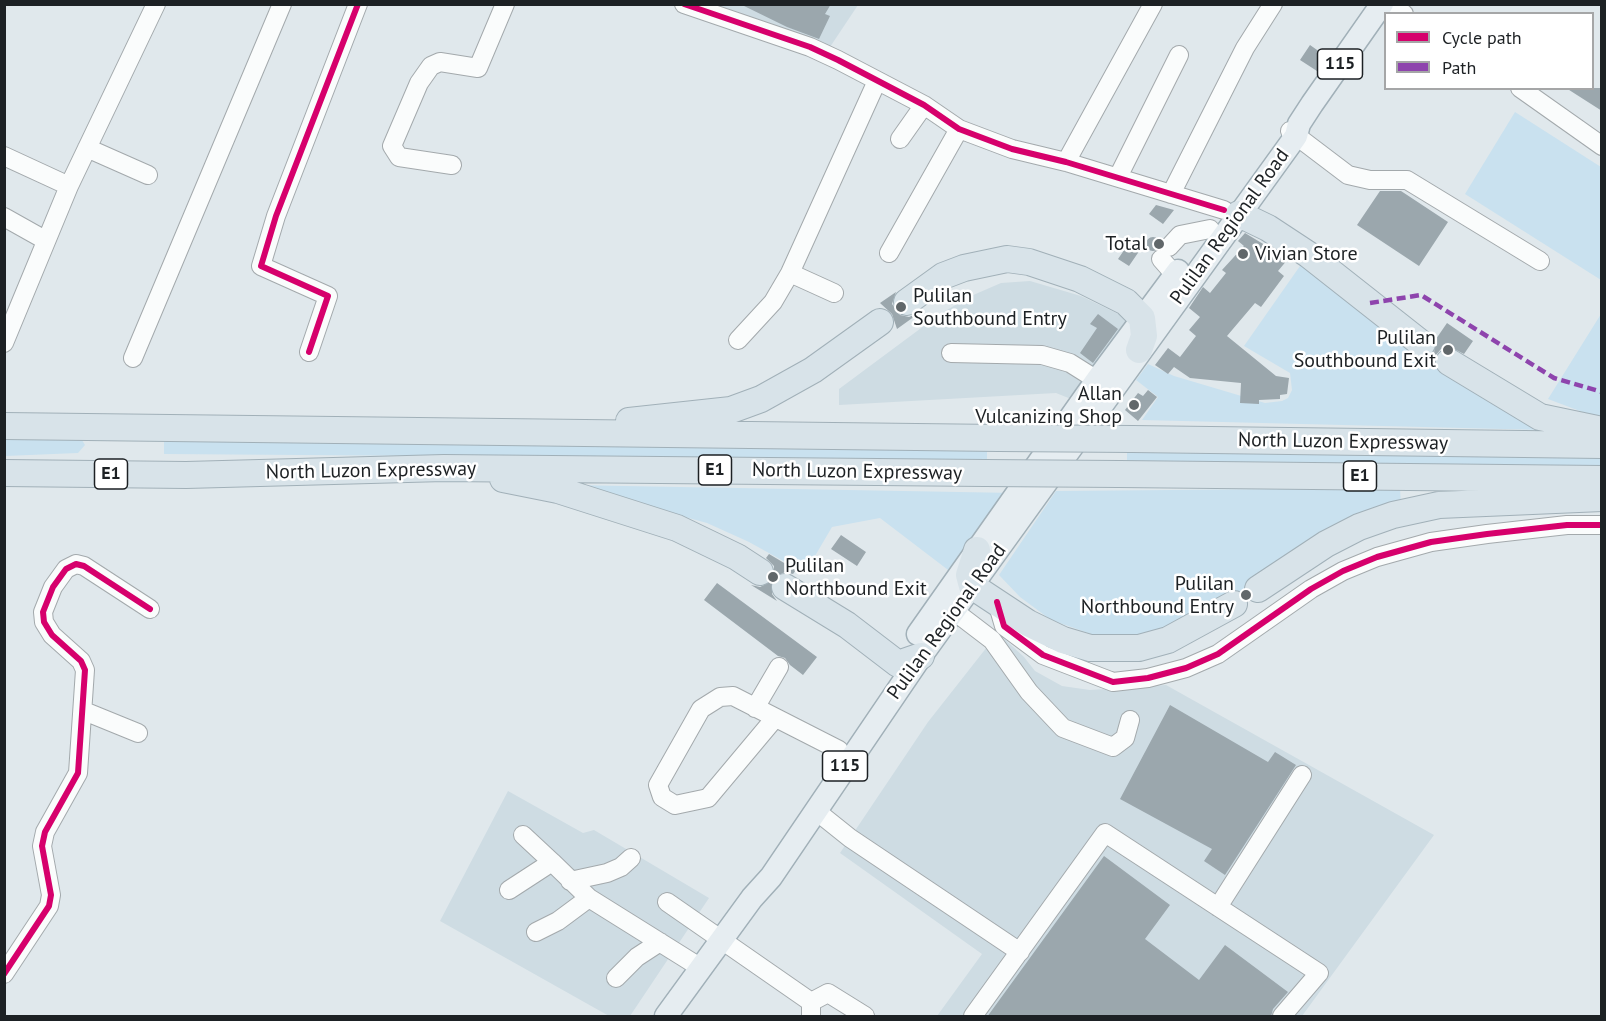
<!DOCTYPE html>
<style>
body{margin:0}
#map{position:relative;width:1606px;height:1021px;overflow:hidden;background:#e0e8ec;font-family:"PT Sans",sans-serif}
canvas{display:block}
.frame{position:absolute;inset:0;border:6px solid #1d2124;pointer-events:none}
.legend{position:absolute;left:1384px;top:12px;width:210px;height:78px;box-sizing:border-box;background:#fff;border:2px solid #a5a6a7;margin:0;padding:8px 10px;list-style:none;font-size:18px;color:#1d2124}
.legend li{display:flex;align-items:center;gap:12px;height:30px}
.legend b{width:30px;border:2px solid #a5a6a7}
</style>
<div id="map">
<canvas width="1606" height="1021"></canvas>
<div class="frame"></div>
<ul class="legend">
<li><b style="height:8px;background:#d6006c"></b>Cycle path</li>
<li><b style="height:8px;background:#8e44ad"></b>Path</li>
</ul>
</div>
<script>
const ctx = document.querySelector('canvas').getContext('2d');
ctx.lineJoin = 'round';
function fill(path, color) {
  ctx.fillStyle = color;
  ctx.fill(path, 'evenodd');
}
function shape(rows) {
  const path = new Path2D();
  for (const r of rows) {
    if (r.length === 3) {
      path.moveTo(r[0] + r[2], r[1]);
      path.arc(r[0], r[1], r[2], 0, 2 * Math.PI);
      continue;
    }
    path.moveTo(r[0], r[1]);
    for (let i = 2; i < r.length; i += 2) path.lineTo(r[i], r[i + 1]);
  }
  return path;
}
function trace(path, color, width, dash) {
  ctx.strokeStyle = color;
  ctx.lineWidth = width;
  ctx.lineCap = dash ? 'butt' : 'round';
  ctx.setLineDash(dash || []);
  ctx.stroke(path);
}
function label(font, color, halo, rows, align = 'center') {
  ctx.font = font + ' "PT Sans",sans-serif';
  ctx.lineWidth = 5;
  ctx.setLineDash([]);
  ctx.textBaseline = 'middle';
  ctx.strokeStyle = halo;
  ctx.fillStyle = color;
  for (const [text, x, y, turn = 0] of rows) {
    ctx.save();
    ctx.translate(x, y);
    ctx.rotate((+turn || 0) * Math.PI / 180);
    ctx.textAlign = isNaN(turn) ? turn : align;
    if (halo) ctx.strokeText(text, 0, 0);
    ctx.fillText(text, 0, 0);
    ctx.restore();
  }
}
const built = shape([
 [707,5,858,5,828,50],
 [1030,281,1081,296,1131,320,1076,401,1056,393,839,405,839,389,940,314,971,296,1001,283],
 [998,633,1024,657,1035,671,1062,686,1090,690,1166,685,1434,835,1302,1016,937,1016,982,954,840,853,928,722],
 [508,791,583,833,594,830,709,898,630,1016,609,1016,440,921]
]);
const green = shape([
 [1515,112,1601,167,1601,280,1465,194],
 [1307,256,1418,354,1487,399,1543,430,1142,420,1158,397,1136,380,1148,364,1174,376,1265,403,1282,401,1288,398,1292,390,1290,373,1244,346],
 [1601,314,1601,419,1548,399],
 [4,434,74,438,82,440,85,445,78,453,5,456],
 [164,441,987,449,987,460,164,454],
 [1127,452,1601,454,1602,468,1127,462],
 [568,485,1015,493,956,576,880,518,832,527,805,573,749,542,707,523],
 [1400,488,1401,505,1348,525,1202,617,1126,639,1094,635,1051,620,1020,597,999,575,1056,491]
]);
const building = shape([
 [740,4,831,4,825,14,830,16,819,39,787,27],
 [1310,45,1327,57,1317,71,1300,60],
 [1566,88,1602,88,1602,111],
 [1380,191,1401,191,1448,222,1419,266,1357,225],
 [1156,205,1174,210,1163,224,1149,214],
 [1245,233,1288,259,1278,271,1284,276,1261,307,1255,303,1227,336,1276,376,1289,378,1287,394,1280,395,1280,399,1259,400,1259,404,1240,403,1241,383,1190,378,1174,367,1168,374,1155,365,1168,348,1180,357,1196,336,1189,330,1200,317,1189,308,1203,287,1210,293,1226,273,1222,270,1244,246,1238,241],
 [1153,244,7],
 [1131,240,1142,247,1129,266,1118,259],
 [896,292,892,304,900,315,909,317,922,311,897,329,892,314,880,303],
 [1098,314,1118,329,1093,363,1080,353,1097,328,1090,324],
 [1447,323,1473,341,1464,354,1450,347,1441,349,1436,355,1435,367,1423,358,1434,353,1436,339],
 [1148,390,1157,397,1138,421,1125,410,1138,393,1143,396],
 [841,535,866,552,857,566,831,549],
 [769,554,796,570,793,574,785,572,773,578,774,566,766,558],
 [772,581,772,594,777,601,751,585,760,587],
 [717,583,817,657,803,675,790,665,785,658,778,656,704,600],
 [1170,705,1268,762,1275,752,1296,765,1225,875,1204,861,1212,849,1120,799],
 [1104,856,1170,905,1145,939,1199,980,1225,945,1288,992,1273,1009,1271,1017,987,1017]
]);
const minor = shape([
 [684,4,810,47,838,60,924,105,959,129,1012,149,1066,162,1224,210],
 [1390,4,1404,14],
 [1520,88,1602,146],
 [1290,131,1348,175,1370,180,1407,180,1540,261],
 [900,139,924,105],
 [87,148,148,175],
 [4,156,69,186],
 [1066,162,1153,4],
 [452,165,399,157,392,146,419,83,431,66,440,62,478,68,505,4],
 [1118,177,1179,55],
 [1171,194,1245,48,1273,4],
 [4,217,45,240],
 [1169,247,1180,235,1210,229],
 [889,253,959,129],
 [1161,259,1175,275],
 [790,273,834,293],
 [738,340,773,302,790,273,877,81],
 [4,343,69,186,156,4],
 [309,352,328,296,261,266,276,216,358,4],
 [951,353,1042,355,1070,363,1097,380],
 [133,358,282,4],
 [997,602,1004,626,1043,655,1113,682,1148,678,1186,668,1218,654,1311,589,1343,571,1377,557,1431,542,1487,534,1567,525,1602,525],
 [954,611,992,640,1029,692,1063,728,1113,747,1125,738,1130,720],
 [755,708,779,667],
 [84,711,138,733],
 [775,718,708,798,675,805,662,797,658,785,701,709,720,697,733,696,839,750],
 [815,810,850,838,1020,952],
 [523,835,552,862],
 [570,881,607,873,621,867,631,858],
 [509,890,552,862,589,898,701,968],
 [667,902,811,1002,811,1016],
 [1218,907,1302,775],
 [536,932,558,921,589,898],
 [4,974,49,906,51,895,42,846,45,832,78,773,85,670,81,661,52,635,44,622,43,612,53,587,66,569,76,564,84,566,150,609],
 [616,978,637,957,660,942],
 [811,1002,828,993,865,1016],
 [973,1016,1105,833,1319,973,1282,1016]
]);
const major = shape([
 [918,634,1097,380,1178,271],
 [666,1016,752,898,771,877,921,656,1296,136,1299,124,1312,104,1382,4]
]);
const highway = shape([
 [1239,214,1268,228,1309,255,1422,344],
 [907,302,943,276,964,268,1007,259,1029,262,1080,279,1126,302,1142,318,1144,336,1139,350],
 [1449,362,1540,417,1602,430],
 [629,421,731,410,761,399,813,370,880,322],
 [4,426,999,438],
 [1132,439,1602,445],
 [4,473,186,475,444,468,985,473],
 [1119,474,1602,479],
 [503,479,558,490,677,528,737,557,760,572],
 [977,550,969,575,972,586,1028,623,1063,640,1090,648,1139,648,1168,640,1234,604],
 [785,587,847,625,898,664,921,656],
 [1258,589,1326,544,1359,527,1393,515,1439,505,1602,498]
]);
const highwayBridge = shape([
 [999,438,1132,439],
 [985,473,1119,474]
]);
const quiet = shape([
 [1370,303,1421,295,1554,378,1602,392]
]);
const cycleway = shape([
 [684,4,810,47,838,60,924,105,959,129,1012,149,1066,162,1224,210],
 [309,352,328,296,261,266,276,216,358,4],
 [997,602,1004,626,1043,655,1113,682,1148,678,1186,668,1218,654,1311,589,1343,571,1377,557,1431,542,1487,534,1567,525,1602,525],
 [4,974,49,906,51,895,42,846,45,832,78,773,85,670,81,661,52,635,44,622,43,612,53,587,66,569,76,564,84,566,150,609]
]);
const markers = [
 [1159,244,6,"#61676a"],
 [1243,254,6,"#61676a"],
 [901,307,6,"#61676a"],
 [1448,350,6,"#61676a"],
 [1134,405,6,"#61676a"],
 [773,577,6,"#61676a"],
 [1246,595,6,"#61676a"]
];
const shields = [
 [1340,64,45],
 [715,470,33],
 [111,474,33],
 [1360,476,33],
 [845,766,45]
];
const shieldNames = [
 ["115",1340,64],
 ["E1",715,470],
 ["E1",111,474],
 ["E1",1360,476],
 ["115",845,766]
];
const streetNames = [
 ["Pulilan Regional Road",1230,227,-54],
 ["North Luzon Expressway",1343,442,1],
 ["North Luzon Expressway",371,471,-1],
 ["North Luzon Expressway",857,472,1],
 ["Pulilan Regional Road",947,622,-54]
];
const poiNames = [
 ["Total",1147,244],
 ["Vivian Store",1255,254,"left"],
 ["Pulilan",913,296,"left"],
 ["Southbound Entry",913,319,"left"],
 ["Pulilan",1436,338],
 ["Southbound Exit",1436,361],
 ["Allan",1122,394],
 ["Vulcanizing Shop",1122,417],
 ["Pulilan",785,566,"left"],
 ["Northbound Exit",785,589,"left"],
 ["Pulilan",1234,584],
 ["Northbound Entry",1234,607]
];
fill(built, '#cedce3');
fill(green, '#c9e1ef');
fill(building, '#9ba7ad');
trace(minor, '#a3a9ac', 20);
trace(major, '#a1b0b8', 25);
trace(highway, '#a1b0b8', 28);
trace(minor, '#fafcfc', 18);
trace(major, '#e6edf1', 22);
trace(highway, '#d8e3e9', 26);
trace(highwayBridge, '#a1b0b8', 28, []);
trace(highwayBridge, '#d8e3e9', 26);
trace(quiet, '#8e44ad', 4.5, [9, 4.5]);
trace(cycleway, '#d6006c', 6);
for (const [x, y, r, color] of markers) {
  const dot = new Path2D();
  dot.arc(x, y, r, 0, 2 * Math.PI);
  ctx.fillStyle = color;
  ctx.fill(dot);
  trace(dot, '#fff', 2);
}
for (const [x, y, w] of shields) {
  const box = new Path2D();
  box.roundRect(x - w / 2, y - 15, w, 30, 4.5);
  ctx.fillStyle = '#fff';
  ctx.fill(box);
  trace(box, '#1d2124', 1.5);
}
label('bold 18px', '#1d2124', null, shieldNames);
label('20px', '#1d2124', '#fff', streetNames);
label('20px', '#1d2124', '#fff', poiNames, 'right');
</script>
